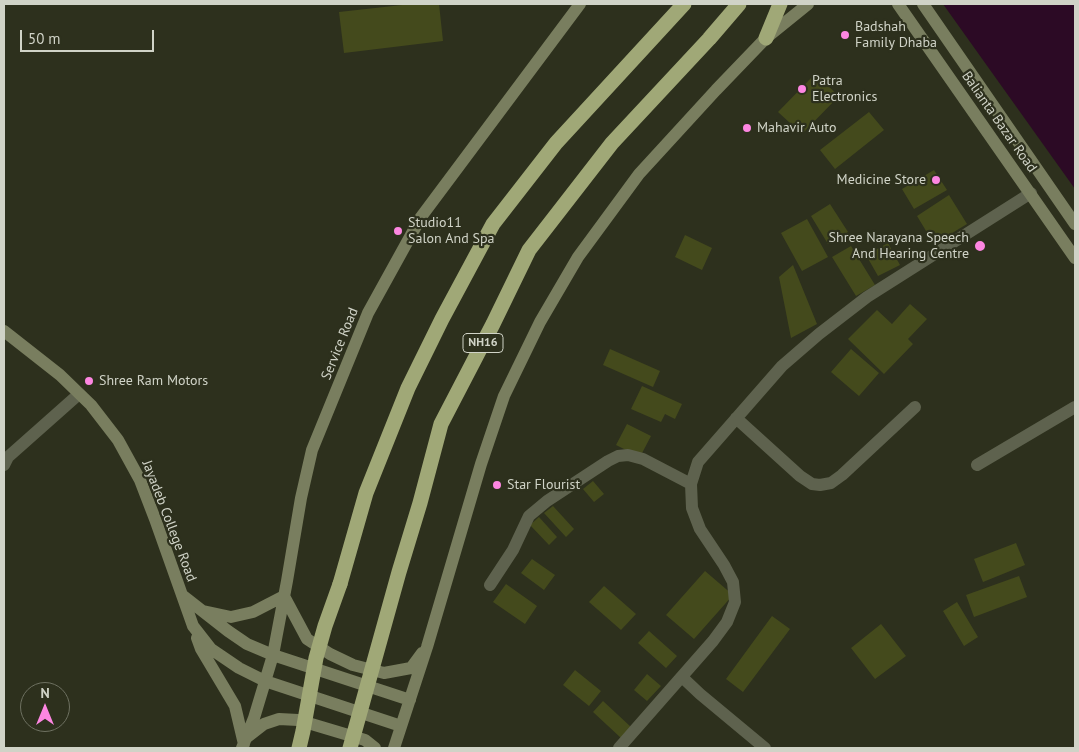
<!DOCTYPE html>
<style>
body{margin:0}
#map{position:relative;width:1079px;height:752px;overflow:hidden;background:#2d301d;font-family:"PT Sans",sans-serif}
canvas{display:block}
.frame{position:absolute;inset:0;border:5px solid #d0d3c7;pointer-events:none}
.north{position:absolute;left:20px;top:682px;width:50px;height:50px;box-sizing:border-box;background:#2d301d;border:1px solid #6e7161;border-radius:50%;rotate:0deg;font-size:14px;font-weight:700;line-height:20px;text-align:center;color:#d0d3c7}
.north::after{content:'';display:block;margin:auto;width:18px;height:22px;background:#fd86e1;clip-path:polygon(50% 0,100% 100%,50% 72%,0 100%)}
.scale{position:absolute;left:20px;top:30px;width:134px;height:22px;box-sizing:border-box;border:2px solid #d0d3c7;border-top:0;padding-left:6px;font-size:15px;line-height:18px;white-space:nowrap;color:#d0d3c7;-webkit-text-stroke:4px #2d301d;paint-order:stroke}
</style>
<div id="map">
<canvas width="1079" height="752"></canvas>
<div class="frame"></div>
<div class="north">N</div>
<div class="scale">50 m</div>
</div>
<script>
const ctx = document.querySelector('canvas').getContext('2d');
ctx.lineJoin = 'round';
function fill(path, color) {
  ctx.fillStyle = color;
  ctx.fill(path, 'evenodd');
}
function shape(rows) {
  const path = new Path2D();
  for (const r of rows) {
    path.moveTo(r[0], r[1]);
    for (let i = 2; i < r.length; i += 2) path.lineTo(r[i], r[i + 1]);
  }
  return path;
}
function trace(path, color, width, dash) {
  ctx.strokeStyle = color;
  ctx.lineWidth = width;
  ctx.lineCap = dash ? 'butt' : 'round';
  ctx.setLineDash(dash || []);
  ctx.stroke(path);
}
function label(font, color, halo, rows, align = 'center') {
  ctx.font = font + ' "PT Sans",sans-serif';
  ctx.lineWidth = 4.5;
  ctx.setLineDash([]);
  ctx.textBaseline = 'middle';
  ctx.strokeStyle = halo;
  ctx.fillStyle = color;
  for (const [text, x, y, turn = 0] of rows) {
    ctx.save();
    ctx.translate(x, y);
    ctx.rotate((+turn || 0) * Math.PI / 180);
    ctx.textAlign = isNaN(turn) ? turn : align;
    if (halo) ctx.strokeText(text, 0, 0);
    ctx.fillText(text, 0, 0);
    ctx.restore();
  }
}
const water = shape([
 [943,4,1075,4,1075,189]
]);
const building = shape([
 [411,4,439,4,443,41,344,53,339,12],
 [815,74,839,96,802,134,778,112],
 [869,112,884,130,835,169,820,150],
 [934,170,947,190,914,209,902,189],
 [949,195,967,224,934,244,917,216],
 [830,204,848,232,828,244,811,216],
 [807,219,828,257,802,271,781,233],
 [685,235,712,248,702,270,675,257],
 [888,243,900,265,878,276,866,255],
 [851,246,875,285,856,296,832,257],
 [793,265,817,324,791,338,779,277],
 [910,304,927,319,908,339,913,344,884,374,848,339,877,310,892,324],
 [610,349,660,371,653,387,603,365],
 [851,349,879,373,859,396,831,372],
 [642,386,682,404,675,419,665,414,661,422,631,409],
 [627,424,651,436,640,457,616,445],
 [593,481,604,494,594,502,583,489],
 [553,506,574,529,566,537,544,513],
 [539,517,557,537,549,545,530,525],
 [1016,543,1025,565,983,582,974,559],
 [532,559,555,575,544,590,521,573],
 [705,571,733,595,694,639,666,615],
 [1019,576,1027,597,974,617,966,595],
 [506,584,537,606,525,624,493,602],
 [604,586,636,614,621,630,589,602],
 [957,602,978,637,964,646,943,611],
 [772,616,790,629,743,692,726,679],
 [881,624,906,656,875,679,851,648],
 [649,631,677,656,666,668,638,643],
 [575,670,601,691,589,706,563,685],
 [647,674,661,686,647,701,634,690],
 [603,701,631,727,621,738,593,712]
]);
const street = shape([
 [736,418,800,476,812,484,820,485,831,483,842,475,915,407],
 [4,465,8,457,79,394],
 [977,465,1075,407],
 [490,585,513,550,529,516,547,501,608,461,618,456,628,455,643,459,691,484],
 [682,677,700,694,765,748],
 [619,748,713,641,727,622,735,602,733,582,724,565,700,529,692,508,691,484,698,462,782,366,819,334,867,297,1031,193]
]);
const secondary = shape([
 [898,4,1075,258],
 [923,4,1075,224],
 [4,331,60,375,91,405,118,440,140,480,155,519,193,626,211,649,239,668,265,681,401,726],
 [182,595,228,631,247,644,273,655,410,700],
 [203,611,231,617,253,612,284,596,307,639,330,654,353,665,384,673,411,668,422,653],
 [197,638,201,649,235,706,244,744],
 [246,738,264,724,279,719,298,720,365,740,375,748],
 [242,748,254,718,273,655,287,581,301,498,312,450,368,313,421,217,580,4],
 [394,748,427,647,481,464,504,396,540,322,578,257,639,174,716,90,766,38,808,4]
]);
const highway = shape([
 [766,38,780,4],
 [340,584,366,493,408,388,442,319,493,224,556,143,684,4]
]);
const highwayBridge = shape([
 [299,748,303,731,316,658,325,626,340,584],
 [350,748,399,572,420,503,441,424,493,324,529,250,612,143,709,39,739,4]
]);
const markers = [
 [845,35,5,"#fd86e1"],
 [802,89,5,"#fd86e1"],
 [747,128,5,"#fd86e1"],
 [936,180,5,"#fd86e1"],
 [398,231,5,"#fd86e1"],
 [980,246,6,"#fd86e1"],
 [89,381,5,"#fd86e1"],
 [497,485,5,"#fd86e1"]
];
const shields = [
 [483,343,40]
];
const shieldNames = [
 ["NH16",483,343]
];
const poiNames = [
 ["Badshah",855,27],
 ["Family Dhaba",855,43],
 ["Patra",812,81],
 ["Electronics",812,97],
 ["Mahavir Auto",757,128],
 ["Medicine Store",926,180,"right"],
 ["Studio11",408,223],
 ["Salon And Spa",408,239],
 ["Shree Narayana Speech",969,238,"right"],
 ["And Hearing Centre",969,254,"right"],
 ["Shree Ram Motors",99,381],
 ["Star Flourist",507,485]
];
const streetNames = [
 ["Balianta Bazar Road",999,122,55],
 ["Service Road",340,344,-68],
 ["Jayadeb College Road",169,521,69]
];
fill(water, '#2c0a25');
fill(building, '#444a1c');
trace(street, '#5e624e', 12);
trace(secondary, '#797e5f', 12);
trace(highway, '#a0a877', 15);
trace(highwayBridge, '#a0a877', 15);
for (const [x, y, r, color] of markers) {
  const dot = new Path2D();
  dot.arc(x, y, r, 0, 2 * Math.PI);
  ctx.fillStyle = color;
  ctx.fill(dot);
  trace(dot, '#2d301d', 2);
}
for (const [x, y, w] of shields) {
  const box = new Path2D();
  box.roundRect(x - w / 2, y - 9.5, w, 19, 4);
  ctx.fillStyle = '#2d301d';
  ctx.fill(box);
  trace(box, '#d0d3c7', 1);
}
label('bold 12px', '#d0d3c7', null, shieldNames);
label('14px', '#d0d3c7', '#2d301d', poiNames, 'left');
label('14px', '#d0d3c7', '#2d301d', streetNames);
</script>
